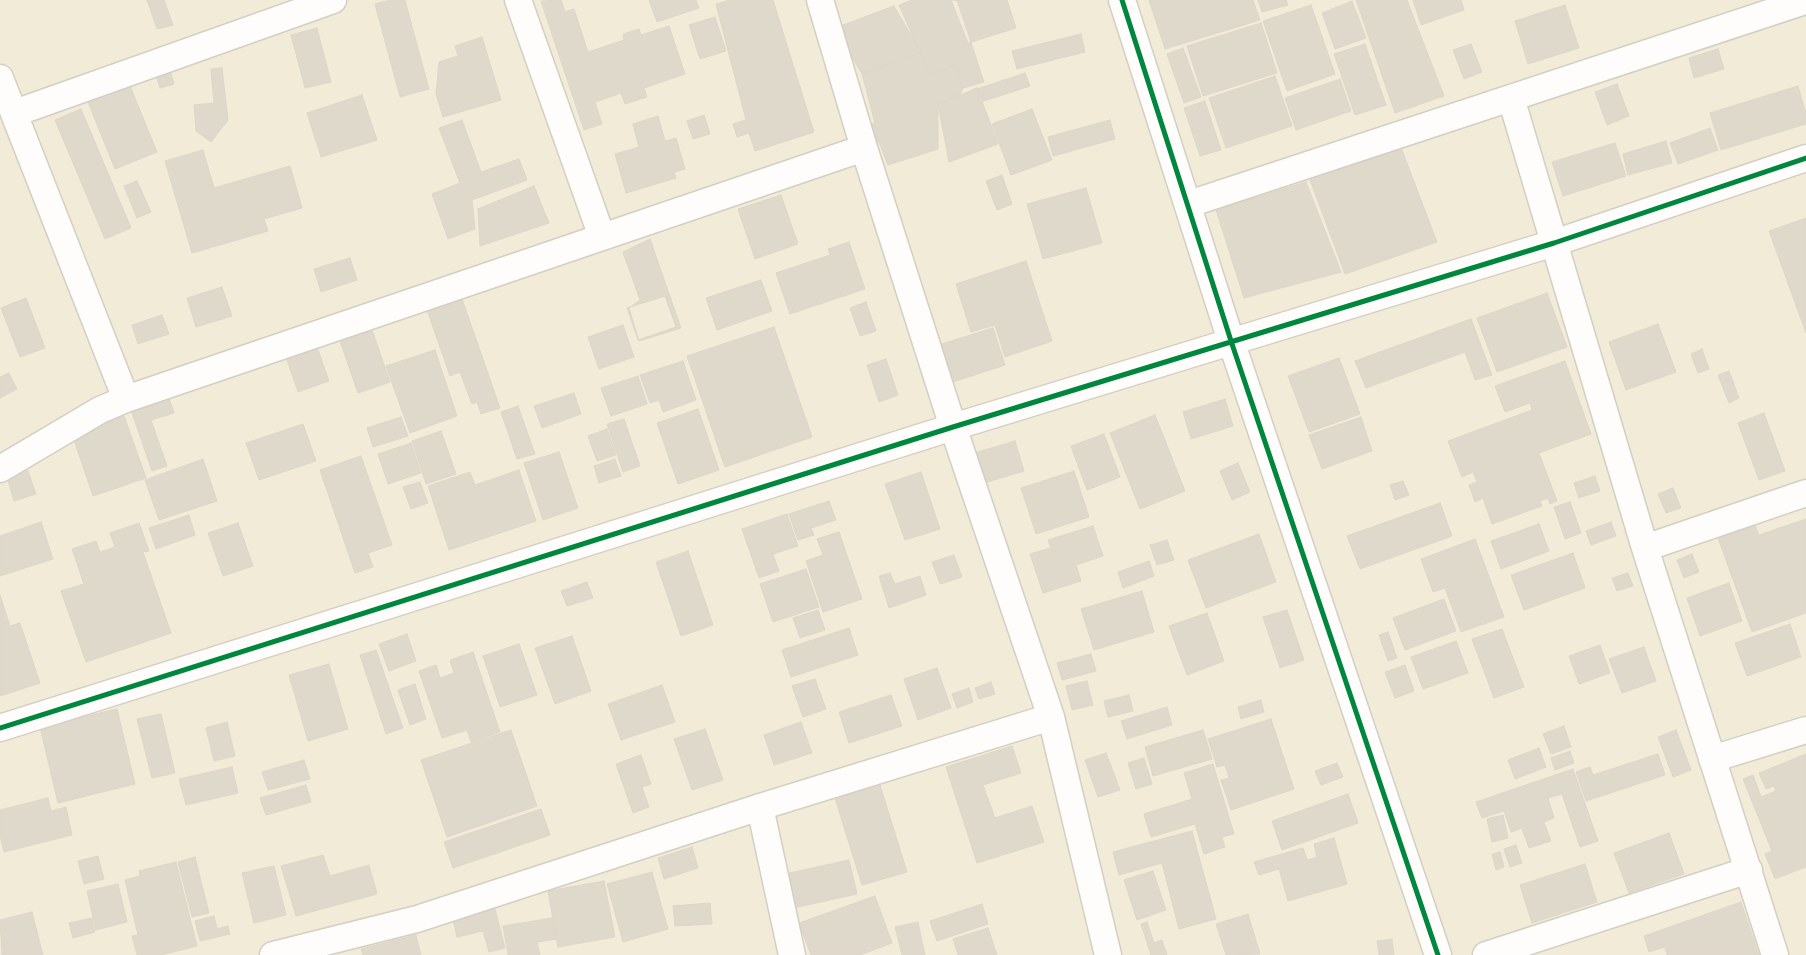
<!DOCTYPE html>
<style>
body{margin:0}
canvas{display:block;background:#f6f3e7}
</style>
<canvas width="1806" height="955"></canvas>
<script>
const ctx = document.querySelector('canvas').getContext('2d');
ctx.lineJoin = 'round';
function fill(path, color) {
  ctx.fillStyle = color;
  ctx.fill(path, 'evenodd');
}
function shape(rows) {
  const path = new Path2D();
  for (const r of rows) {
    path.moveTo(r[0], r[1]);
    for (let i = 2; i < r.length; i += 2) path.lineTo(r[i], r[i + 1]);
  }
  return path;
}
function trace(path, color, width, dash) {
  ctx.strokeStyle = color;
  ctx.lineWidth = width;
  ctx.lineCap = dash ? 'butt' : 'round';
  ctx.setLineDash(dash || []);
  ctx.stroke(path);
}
const residential = shape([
 [0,0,1806,0,1806,955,0,955]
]);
const building = shape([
 [147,0,164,0,173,25,157,29,147,0],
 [390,0,405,0,429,89,400,97,375,4,390,0],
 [561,0,565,12,574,9,588,52,624,40,623,34,639,29,641,35,669,26,685,74,644,88,647,97,625,104,621,93,595,102,602,124,584,130,541,1,561,0],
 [649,0,696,0,699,8,657,22,649,0],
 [730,0,773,0,814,132,755,151,749,133,737,137,733,124,746,120,716,4,730,0],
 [912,0,957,0,984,82,963,88,956,65,930,75,899,5,912,0],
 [951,0,1007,0,1016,28,968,43,951,0],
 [1149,0,1253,0,1260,20,1165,49,1149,0],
 [1258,0,1286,0,1288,5,1262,12,1258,0],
 [1356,0,1407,0,1444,96,1395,113,1356,0],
 [1413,0,1461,0,1464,10,1421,25,1413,0],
 [1352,1,1366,38,1335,49,1322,13,1352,1],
 [1311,5,1335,74,1287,91,1263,21,1311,5],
 [1565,5,1579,48,1528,64,1515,21,1565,5],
 [894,6,921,52,862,74,835,28,894,6],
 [715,17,726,51,700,59,689,25,715,17],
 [1261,23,1277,73,1203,96,1187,46,1261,23],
 [317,28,331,82,305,88,291,35,317,28],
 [1081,34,1085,52,1017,69,1012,51,1081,34],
 [482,37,501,100,443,117,436,94,439,62,458,56,455,46,482,37],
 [1365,44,1386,105,1355,115,1334,54,1365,44],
 [1471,44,1482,72,1464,79,1453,50,1471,44],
 [1183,48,1201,97,1184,103,1167,54,1183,48],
 [1718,49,1724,69,1694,78,1689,58,1718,49],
 [921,52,930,75,956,65,963,88,960,95,938,104,938,149,888,165,879,142,871,142,865,126,875,123,862,74,921,52],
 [169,68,174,84,160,88,155,73,169,68],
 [222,68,228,120,211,142,196,131,194,105,214,103,211,69,222,68],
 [1025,73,1030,86,981,102,977,89,1025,73],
 [1275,76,1292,126,1226,148,1209,98,1275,76],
 [1340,79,1351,111,1296,130,1285,98,1340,79],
 [128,81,157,152,115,169,86,97,128,81],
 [1617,84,1629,116,1607,125,1595,92,1617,84],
 [1798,86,1806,113,1806,124,1721,150,1710,113,1798,86],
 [977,88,998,144,949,162,938,104,977,88],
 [362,95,377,140,321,157,307,113,362,95],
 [1205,101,1221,150,1200,156,1184,108,1205,101],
 [81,109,131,228,105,239,55,120,81,109],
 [1032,109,1052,160,1011,175,992,124,1032,109],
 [704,115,710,134,693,139,687,121,704,115],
 [658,116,665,141,676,138,685,169,674,172,676,178,626,193,615,154,639,147,633,124,658,116],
 [462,120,481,172,519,159,527,180,472,200,475,229,448,239,432,194,460,183,439,128,462,120],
 [1110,120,1115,139,1053,156,1048,137,1110,120],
 [1710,128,1718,150,1678,164,1670,143,1710,128],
 [1666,141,1672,163,1628,175,1623,154,1666,141],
 [1615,143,1626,176,1563,196,1552,162,1615,143],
 [1400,145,1437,242,1345,274,1310,180,1400,145],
 [203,150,214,188,290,166,302,208,264,219,268,231,192,253,165,161,203,150],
 [1002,175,1012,204,997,210,986,181,1002,175],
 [137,181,151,212,137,218,124,186,137,181],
 [1306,182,1341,272,1244,298,1216,210,1306,182],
 [534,186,549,223,480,246,478,209,534,186],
 [1086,188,1102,243,1043,259,1027,204,1086,188],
 [781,195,798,244,755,259,738,209,781,195],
 [1806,218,1806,333,1769,231,1806,218],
 [650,239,681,328,639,341,629,308,640,300,623,252,650,239],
 [849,242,865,289,790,314,776,273,830,255,828,249,849,242],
 [350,258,357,280,321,292,314,269,350,258],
 [1026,261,1052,341,1005,357,995,325,971,332,956,284,1026,261],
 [761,280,772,311,717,330,706,298,761,280],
 [222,287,232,316,196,327,187,298,222,287],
 [1547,293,1567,347,1497,372,1477,318,1547,293],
 [665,296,676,327,638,340,627,308,665,296],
 [26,298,45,348,20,357,1,308,26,298],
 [462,299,500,408,481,414,477,402,472,404,460,372,450,376,426,307,442,301,443,306,462,299],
 [866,302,876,331,860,336,850,308,866,302],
 [162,315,169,334,138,344,132,325,162,315],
 [1471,319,1492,375,1475,380,1465,352,1366,388,1355,361,1471,319],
 [1658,324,1676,372,1626,390,1609,342,1658,324],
 [623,325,634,357,599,369,588,337,623,325],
 [371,327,390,382,358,393,339,338,371,327],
 [774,327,812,437,725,467,687,356,774,327],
 [993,328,1005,365,944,385,932,347,993,328],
 [316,344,329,381,298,392,285,354,316,344],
 [1702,349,1709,369,1698,373,1691,354,1702,349],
 [435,350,457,416,410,433,386,366,435,350],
 [1339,358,1360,414,1309,432,1288,376,1339,358],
 [886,359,898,395,879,402,867,365,886,359],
 [683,361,696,400,663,412,659,400,650,403,640,375,683,361],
 [1565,361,1591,434,1539,453,1557,501,1550,504,1548,498,1540,501,1542,506,1492,524,1483,498,1475,502,1469,485,1477,482,1473,472,1462,477,1448,441,1532,410,1530,403,1505,412,1495,386,1565,361],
 [1729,371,1739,398,1729,403,1718,375,1729,371],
 [9,373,17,389,0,398,0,377,9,373],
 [638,376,647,404,611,416,601,388,638,376],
 [574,393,581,414,542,428,534,406,574,393],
 [169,398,174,413,151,420,167,466,152,471,131,410,169,398],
 [1225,399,1233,426,1191,439,1183,412,1225,399],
 [518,406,535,454,517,459,501,412,518,406],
 [698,409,719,470,678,484,657,423,698,409],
 [1764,413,1785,471,1759,480,1738,423,1764,413],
 [1155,415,1185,491,1140,509,1110,433,1155,415],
 [124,416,146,478,93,496,72,434,124,416],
 [401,417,408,436,373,447,367,428,401,417],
 [1361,417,1372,451,1322,469,1309,435,1361,417],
 [624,419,640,466,623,472,607,424,624,419],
 [303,424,316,461,259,480,246,443,303,424],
 [607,429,616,455,597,461,588,436,607,429],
 [441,431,456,474,426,484,412,441,441,431],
 [1104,434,1120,477,1087,490,1071,446,1104,434],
 [1015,441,1024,471,981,484,971,454,1015,441],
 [411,443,421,473,388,484,378,454,411,443],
 [559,452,578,508,543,520,524,463,559,452],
 [361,456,392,545,368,553,373,567,355,573,320,470,361,456],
 [203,459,217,501,159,520,145,480,203,459],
 [615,459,621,476,599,483,594,466,615,459],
 [1238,463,1250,492,1232,500,1220,471,1238,463],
 [519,470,536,521,449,550,428,486,470,472,475,485,519,470],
 [28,471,36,494,14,501,7,477,28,471],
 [1074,471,1089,517,1036,534,1021,488,1074,471],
 [921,472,940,529,905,540,885,484,921,472],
 [1595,476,1600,491,1579,498,1574,483,1595,476],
 [1403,481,1409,495,1395,500,1390,485,1403,481],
 [420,482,428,503,411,509,403,487,420,482],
 [1673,488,1681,508,1666,513,1658,494,1673,488],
 [829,501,836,520,811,528,814,535,798,540,789,514,829,501],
 [1570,502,1581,533,1565,539,1554,507,1570,502],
 [1440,503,1452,536,1360,569,1347,536,1440,503],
 [787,514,798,546,773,554,779,571,759,578,742,529,787,514],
 [189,515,195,535,156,549,149,528,189,515],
 [1806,519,1806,613,1752,632,1718,538,1755,525,1759,535,1806,519],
 [41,522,53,559,0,576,0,536,41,522],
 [1611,522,1616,536,1591,545,1586,531,1611,522],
 [139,523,149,551,143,552,171,633,86,662,61,591,84,584,72,549,96,541,100,552,115,547,110,533,139,523],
 [238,523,253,566,223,576,208,533,238,523],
 [1539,524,1549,551,1501,569,1491,541,1539,524],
 [1093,526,1103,556,1076,565,1081,581,1043,593,1030,554,1051,548,1048,540,1093,526],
 [839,532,862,599,823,612,806,561,823,555,817,539,839,532],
 [1259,534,1276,582,1206,608,1188,560,1259,534],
 [1475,539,1504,617,1461,632,1445,588,1433,592,1421,559,1475,539],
 [1167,540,1174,560,1157,565,1150,545,1167,540],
 [688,551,713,625,681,636,656,562,688,551],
 [1573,553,1585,588,1524,610,1511,575,1573,553],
 [1692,554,1699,572,1684,578,1677,560,1692,554],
 [954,555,962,577,940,584,932,562,954,555],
 [1149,561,1154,576,1123,588,1118,572,1149,561],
 [806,569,819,607,773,622,760,584,806,569],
 [890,573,895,584,920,576,926,595,889,608,879,576,890,573],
 [1628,573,1633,586,1617,591,1612,578,1628,573],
 [587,582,593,598,567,606,561,591,587,582],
 [1729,583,1742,621,1700,636,1687,598,1729,583],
 [1142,591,1154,632,1094,650,1081,609,1142,591],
 [0,595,10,626,20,623,40,683,0,696,0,595],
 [1444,599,1456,631,1405,650,1393,618,1444,599],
 [818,610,825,630,800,638,793,618,818,610],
 [1287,610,1304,660,1280,668,1263,617,1287,610],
 [1207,613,1224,661,1187,675,1169,626,1207,613],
 [1790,624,1801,657,1747,676,1735,643,1790,624],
 [849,628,858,655,791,677,782,650,849,628],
 [1502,629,1524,687,1494,698,1472,639,1502,629],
 [1388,632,1397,658,1388,661,1379,635,1388,632],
 [407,634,416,661,389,671,379,644,407,634],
 [572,636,591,691,555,704,535,648,572,636],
 [1456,641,1468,673,1423,689,1411,657,1456,641],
 [519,644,537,695,500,707,483,656,519,644],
 [1600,645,1610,673,1579,684,1569,656,1600,645],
 [1644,647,1656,681,1622,693,1609,659,1644,647],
 [376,650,403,728,386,734,360,655,376,650],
 [473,652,500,732,471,742,467,730,442,738,419,671,436,665,440,678,454,673,450,660,473,652],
 [1091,654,1096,671,1062,680,1057,663,1091,654],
 [329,664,348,729,308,741,289,675,329,664],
 [1405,665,1414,691,1395,698,1385,672,1405,665],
 [937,668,951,708,918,720,904,679,937,668],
 [815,679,826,709,803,717,792,686,815,679],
 [1087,681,1093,705,1072,710,1066,686,1087,681],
 [991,682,995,694,979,699,975,688,991,682],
 [415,684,426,719,410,725,398,690,415,684],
 [662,685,675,722,621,740,608,704,662,685],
 [969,688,973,702,957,708,952,694,969,688],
 [891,695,902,726,849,743,839,712,891,695],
 [1129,695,1133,711,1108,717,1104,701,1129,695],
 [1261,700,1264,712,1241,719,1238,707,1261,700],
 [1167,707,1172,725,1127,739,1121,721,1167,707],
 [117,709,135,784,58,803,40,727,117,709],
 [161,714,175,773,152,778,137,719,161,714],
 [1271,719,1294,789,1231,810,1221,780,1229,778,1225,765,1217,767,1208,739,1271,719],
 [227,722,235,756,214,761,206,728,227,722],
 [801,722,812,753,774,765,764,735,801,722],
 [1564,726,1571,747,1551,754,1543,734,1564,726],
 [705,729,723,780,692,790,674,739,705,729],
 [511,730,537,806,447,837,421,760,511,730],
 [1203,730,1212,759,1153,776,1145,747,1203,730],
 [1676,730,1691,770,1673,777,1658,737,1676,730],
 [1012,746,1021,773,983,785,995,818,1032,806,1044,842,977,863,946,767,1012,746],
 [1539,748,1546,767,1515,779,1508,760,1539,748],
 [1570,751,1574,763,1555,770,1551,758,1570,751],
 [1106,753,1120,790,1098,797,1085,760,1106,753],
 [1658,754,1665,775,1586,801,1576,772,1590,767,1593,775,1658,754],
 [1806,754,1806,867,1775,879,1765,854,1772,851,1743,779,1753,775,1761,797,1776,791,1774,786,1766,789,1759,773,1806,754],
 [641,755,651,784,642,787,649,807,633,813,616,764,641,755],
 [1144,758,1152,784,1136,789,1128,763,1144,758],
 [304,760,310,779,268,790,262,772,304,760],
 [1337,763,1343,777,1321,785,1315,771,1337,763],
 [1213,764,1234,834,1222,837,1225,847,1204,854,1195,824,1151,837,1144,814,1192,799,1184,773,1213,764],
 [232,767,238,793,186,805,179,779,232,767],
 [1573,769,1598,841,1580,847,1562,794,1548,798,1554,818,1544,822,1551,841,1529,848,1522,828,1511,832,1504,811,1482,818,1476,802,1573,769],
 [306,785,311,802,266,815,260,798,306,785],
 [880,785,907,872,862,885,835,798,880,785],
 [1348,794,1358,823,1282,850,1272,821,1348,794],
 [48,798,51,811,66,807,72,835,4,852,0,836,0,810,48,798],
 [541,809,550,835,453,868,444,842,541,809],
 [1503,815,1508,838,1492,842,1487,819,1503,815],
 [1192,831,1216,919,1179,929,1162,863,1119,875,1113,852,1192,831],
 [1669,833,1684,874,1629,893,1614,853,1669,833],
 [1334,838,1347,884,1288,901,1279,869,1259,875,1254,862,1303,848,1307,860,1317,857,1314,844,1334,838],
 [1516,845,1522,863,1510,867,1504,849,1516,845],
 [692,847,698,868,664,879,658,858,692,847],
 [1500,852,1504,867,1496,870,1492,854,1500,852],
 [323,855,330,876,369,865,377,894,296,916,281,866,323,855],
 [98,856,104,879,84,884,78,861,98,856],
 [195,857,209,913,192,917,178,862,195,857],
 [849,860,857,894,793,908,785,874,849,860],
 [176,862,197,946,161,955,137,955,132,936,138,935,125,880,140,876,139,871,176,862],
 [1585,864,1597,902,1532,923,1520,885,1585,864],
 [274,866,286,915,254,923,242,873,274,866],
 [1153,871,1166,910,1137,920,1124,880,1153,871],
 [652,872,668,929,623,942,607,884,652,872],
 [604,881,615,937,558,947,548,891,604,881],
 [118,884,127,922,96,930,87,891,118,884],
 [875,896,892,943,860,955,811,955,799,923,875,896],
 [1741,902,1759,955,1667,955,1665,947,1649,952,1644,936,1741,902],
 [710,903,712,924,675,926,673,906,710,903],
 [982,904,988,924,937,941,930,921,982,904],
 [495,909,505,948,489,952,483,931,457,937,453,919,495,909],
 [32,912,43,955,2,955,0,920,32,912],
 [1248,914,1260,954,1226,955,1216,924,1248,914],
 [214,916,217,929,228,926,230,934,200,941,195,921,214,916],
 [92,918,95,932,73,938,69,923,92,918],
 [552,918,556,939,537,942,540,955,508,955,503,926,552,918],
 [918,922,925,955,902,955,895,927,918,922],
 [1147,922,1154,943,1162,940,1167,955,1151,955,1141,924,1147,922],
 [988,928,997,955,958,955,953,939,988,928],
 [416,935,421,955,363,955,361,949,416,935],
 [1392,939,1394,955,1379,955,1377,941,1392,939]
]);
const street = shape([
 [518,0,602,237],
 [820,0,864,148,953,427,1051,717,1108,955],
 [1122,0,1232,344,1438,955],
 [0,78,126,399],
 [1511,98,1645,548,1775,955],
 [15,113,333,0],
 [1189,204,1805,1],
 [0,469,100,410,126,399,864,148],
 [1645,548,1806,493],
 [0,728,953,427,1554,243,1806,158],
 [1712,759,1806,730],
 [760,807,792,955],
 [273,955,417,919,760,807,1051,717],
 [1486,955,1749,870]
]);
const cycleway = shape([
 [1122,0,1232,344,1438,955],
 [0,728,953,427,1554,243,1806,158]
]);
fill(residential, '#f1ebd7');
fill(building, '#dfd9cc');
trace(building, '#ded7c9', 1);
trace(street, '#d4cfc2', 29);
trace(street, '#fefdfb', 26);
trace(cycleway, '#00873e', 5);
</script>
